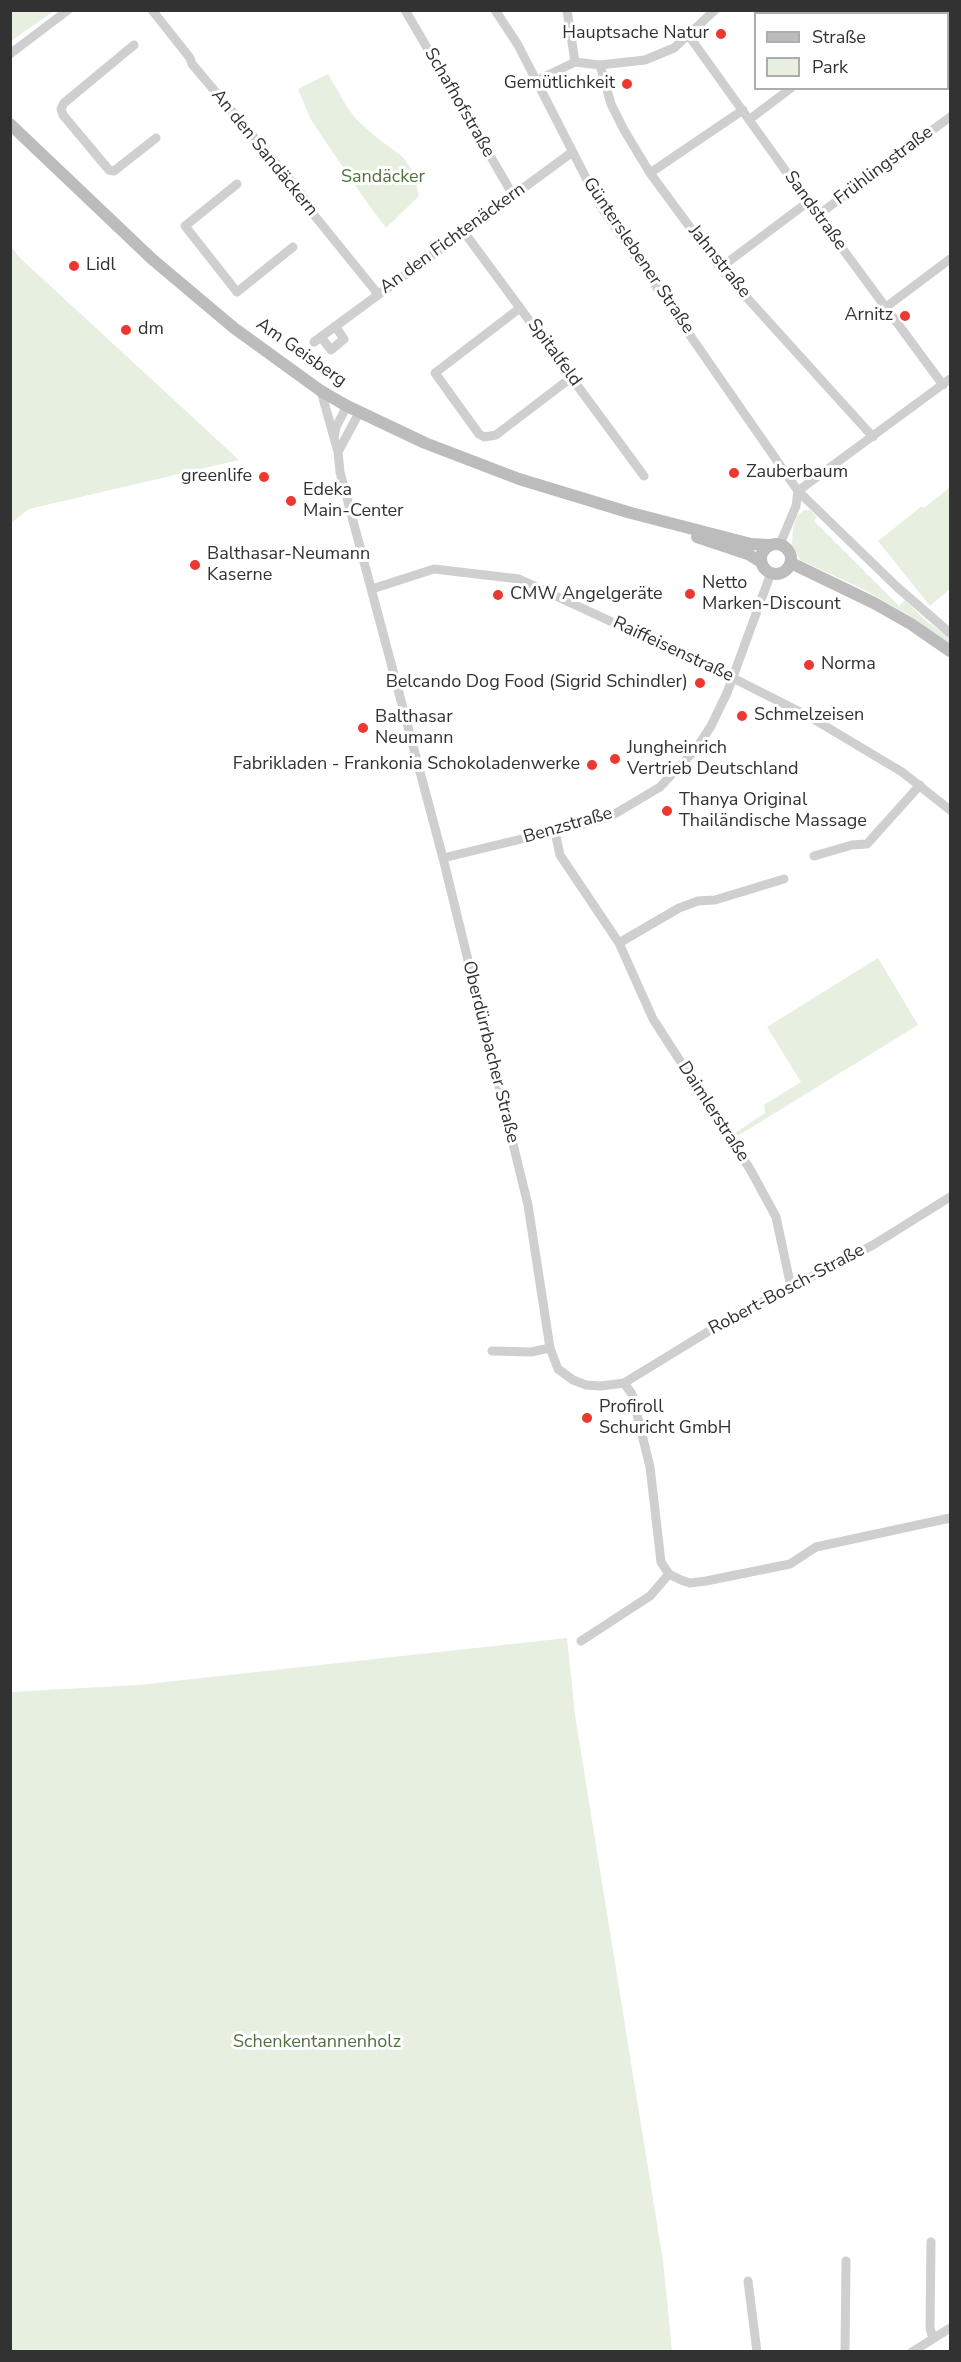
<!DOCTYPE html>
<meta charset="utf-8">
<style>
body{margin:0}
#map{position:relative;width:961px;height:2362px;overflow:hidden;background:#fff;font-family:"Nunito Sans",sans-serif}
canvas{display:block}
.frame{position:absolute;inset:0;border:12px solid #323232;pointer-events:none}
.legend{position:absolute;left:754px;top:12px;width:195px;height:78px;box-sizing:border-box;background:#fff;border:2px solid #adadad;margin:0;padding:8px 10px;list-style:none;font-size:18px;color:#323232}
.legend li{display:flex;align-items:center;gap:12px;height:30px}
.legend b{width:30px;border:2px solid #adadad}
</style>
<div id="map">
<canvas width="961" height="2362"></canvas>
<div class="frame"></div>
<ul class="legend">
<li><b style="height:8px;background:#bcbcbc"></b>Straße</li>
<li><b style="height:16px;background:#e7efe1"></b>Park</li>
</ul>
</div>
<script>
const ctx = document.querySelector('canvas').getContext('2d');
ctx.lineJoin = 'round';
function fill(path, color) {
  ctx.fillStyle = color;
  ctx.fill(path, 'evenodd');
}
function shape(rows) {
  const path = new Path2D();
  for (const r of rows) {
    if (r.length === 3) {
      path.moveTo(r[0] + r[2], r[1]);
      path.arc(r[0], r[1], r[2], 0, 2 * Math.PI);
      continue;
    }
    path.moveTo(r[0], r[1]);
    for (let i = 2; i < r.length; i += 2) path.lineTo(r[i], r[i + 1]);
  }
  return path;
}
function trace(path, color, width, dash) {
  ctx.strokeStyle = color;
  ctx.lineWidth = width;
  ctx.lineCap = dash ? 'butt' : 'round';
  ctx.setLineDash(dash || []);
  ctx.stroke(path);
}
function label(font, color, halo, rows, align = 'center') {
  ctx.font = font + ' "Nunito Sans",sans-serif';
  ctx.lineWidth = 6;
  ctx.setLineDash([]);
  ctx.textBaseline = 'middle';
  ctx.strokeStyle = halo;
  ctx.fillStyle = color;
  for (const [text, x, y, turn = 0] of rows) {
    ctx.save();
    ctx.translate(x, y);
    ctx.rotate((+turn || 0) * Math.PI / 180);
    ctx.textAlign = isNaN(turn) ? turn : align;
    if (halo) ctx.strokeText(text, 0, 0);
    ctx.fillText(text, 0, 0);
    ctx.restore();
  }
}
const green = shape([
 [11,10,54,10,54,11,11,41],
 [328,74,347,107,356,119,376,137,403,157,414,173,419,196,386,228,363,197,311,120,298,89],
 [10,245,19,257,239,460,29,509,11,523],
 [950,487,950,589,930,606,878,541,922,506,924,508],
 [804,510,810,510,817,517,814,521,899,606,905,600,926,621,946,635,950,629,950,644,907,614,861,588,800,560,792,544,793,528,797,516],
 [878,958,918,1025,736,1137,735,1133,765,1113,764,1105,801,1082,767,1027],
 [567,1638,575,1715,663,2261,672,2351,11,2351,11,1692,138,1685]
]);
const street = shape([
 [152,10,190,58,192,64,290,180,312,208,314,215,378,294],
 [405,10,513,195],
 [495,10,518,45,601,207,798,491,897,587,950,633],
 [567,10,575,62],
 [905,10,908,14],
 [892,14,896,10],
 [689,36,808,202,943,385],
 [134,45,64,103,61,109,63,115,109,170,114,171,156,138],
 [10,54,68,10],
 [948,59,950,63],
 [600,65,611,104,624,130,650,173,720,268,873,437],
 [536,81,575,62,600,65,645,60,674,48,715,10],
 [750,119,791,88],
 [650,173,743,110],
 [237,184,185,226,237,292,293,247],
 [818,215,950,117],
 [464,232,644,476],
 [720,268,808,202],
 [886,307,950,259],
 [520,308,435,373,479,434,484,437,496,435,572,377],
 [321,337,331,350,344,339,335,326],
 [314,342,571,153],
 [321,391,338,452,340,472,443,858,528,1205,550,1348,558,1369,573,1380,586,1385,601,1386,624,1383,727,1320,873,1245,950,1197],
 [334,438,336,427,347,406],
 [338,452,359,413],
 [798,491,950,379],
 [780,544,796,506,798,491],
 [372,589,434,569,519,579,731,677,810,717,902,772,950,810],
 [555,832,560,855,619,943,653,1019,750,1169,776,1217,791,1287],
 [814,856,852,845,867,844,920,785],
 [443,858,596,821,613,815,660,787,696,749,711,726,727,693,771,573],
 [619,943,679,908,698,901,715,900,784,879],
 [492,1351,531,1352,550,1348],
 [624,1383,632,1394,650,1467,661,1562,669,1574,681,1580,690,1583,706,1581,790,1564,816,1547,950,1518],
 [581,1641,650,1596,669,1574],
 [931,2242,930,2328,933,2338],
 [748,2281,757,2352],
 [845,2352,846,2261],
 [912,2352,950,2328]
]);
const secondary = shape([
 [10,124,152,259,234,328,321,391,347,406,425,443,519,479,631,513,751,544,769,545],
 [697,537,748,554,761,562],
 [776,559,15],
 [791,563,874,603,911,624,950,651]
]);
const markers = [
 [721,34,6,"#ec3831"],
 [627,84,6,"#ec3831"],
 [74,266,6,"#ec3831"],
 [905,316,6,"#ec3831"],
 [126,330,6,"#ec3831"],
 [734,473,6,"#ec3831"],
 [264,477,6,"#ec3831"],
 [291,501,6,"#ec3831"],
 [195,565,6,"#ec3831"],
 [690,594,6,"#ec3831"],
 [498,595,6,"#ec3831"],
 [809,665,6,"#ec3831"],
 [700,683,6,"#ec3831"],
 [742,716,6,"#ec3831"],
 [363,728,6,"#ec3831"],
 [615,759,6,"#ec3831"],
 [592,765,6,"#ec3831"],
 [667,811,6,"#ec3831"],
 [587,1418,6,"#ec3831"]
];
const poiNames = [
 ["Hauptsache Natur",709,34,"right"],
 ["Gemütlichkeit",615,84,"right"],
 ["Lidl",86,266],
 ["Arnitz",893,316,"right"],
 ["dm",138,330],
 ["Zauberbaum",746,473],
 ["greenlife",252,477,"right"],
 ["Edeka",303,491],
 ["Main-Center",303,512],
 ["Balthasar-Neumann",207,555],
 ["Kaserne",207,576],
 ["Netto",702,584],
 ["Marken-Discount",702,605],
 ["CMW Angelgeräte",510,595],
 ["Norma",821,665],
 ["Belcando Dog Food (Sigrid Schindler)",688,683,"right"],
 ["Schmelzeisen",754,716],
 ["Balthasar",375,718],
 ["Neumann",375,739],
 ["Jungheinrich",627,749],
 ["Vertrieb Deutschland",627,770],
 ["Fabrikladen - Frankonia Schokoladenwerke",580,765,"right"],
 ["Thanya Original",679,801],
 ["Thailändische Massage",679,822],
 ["Profiroll",599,1408],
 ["Schuricht GmbH",599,1429]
];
const streetNames = [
 ["Schafhofstraße",459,103,60],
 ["An den Sandäckern",264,153,51],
 ["Frühlingstraße",884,166,-37],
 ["Sandstraße",815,211,54],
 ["An den Fichtenäckern",453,239,-36],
 ["Günterslebener Straße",638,256,56],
 ["Jahnstraße",719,262,51],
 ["Am Geisberg",301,353,35],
 ["Spitalfeld",554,353,54],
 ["Raiffeisenstraße",673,650,25],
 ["Benzstraße",568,826,-16],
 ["Oberdürrbacher Straße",490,1052,76],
 ["Daimlerstraße",713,1112,57],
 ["Robert-Bosch-Straße",787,1290,-28]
];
const parkNames = [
 ["Sandäcker",383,178],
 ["Schenkentannenholz",317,2043]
];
fill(green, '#e7efe1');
trace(street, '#cfcfcf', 9);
trace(secondary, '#bcbcbc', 12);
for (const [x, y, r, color] of markers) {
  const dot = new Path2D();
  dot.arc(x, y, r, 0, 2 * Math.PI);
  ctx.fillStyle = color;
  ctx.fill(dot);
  trace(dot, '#fff', 2);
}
label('18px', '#323232', '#fff', poiNames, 'left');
label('18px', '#323232', '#fff', streetNames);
label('18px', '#50713d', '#fff', parkNames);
</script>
